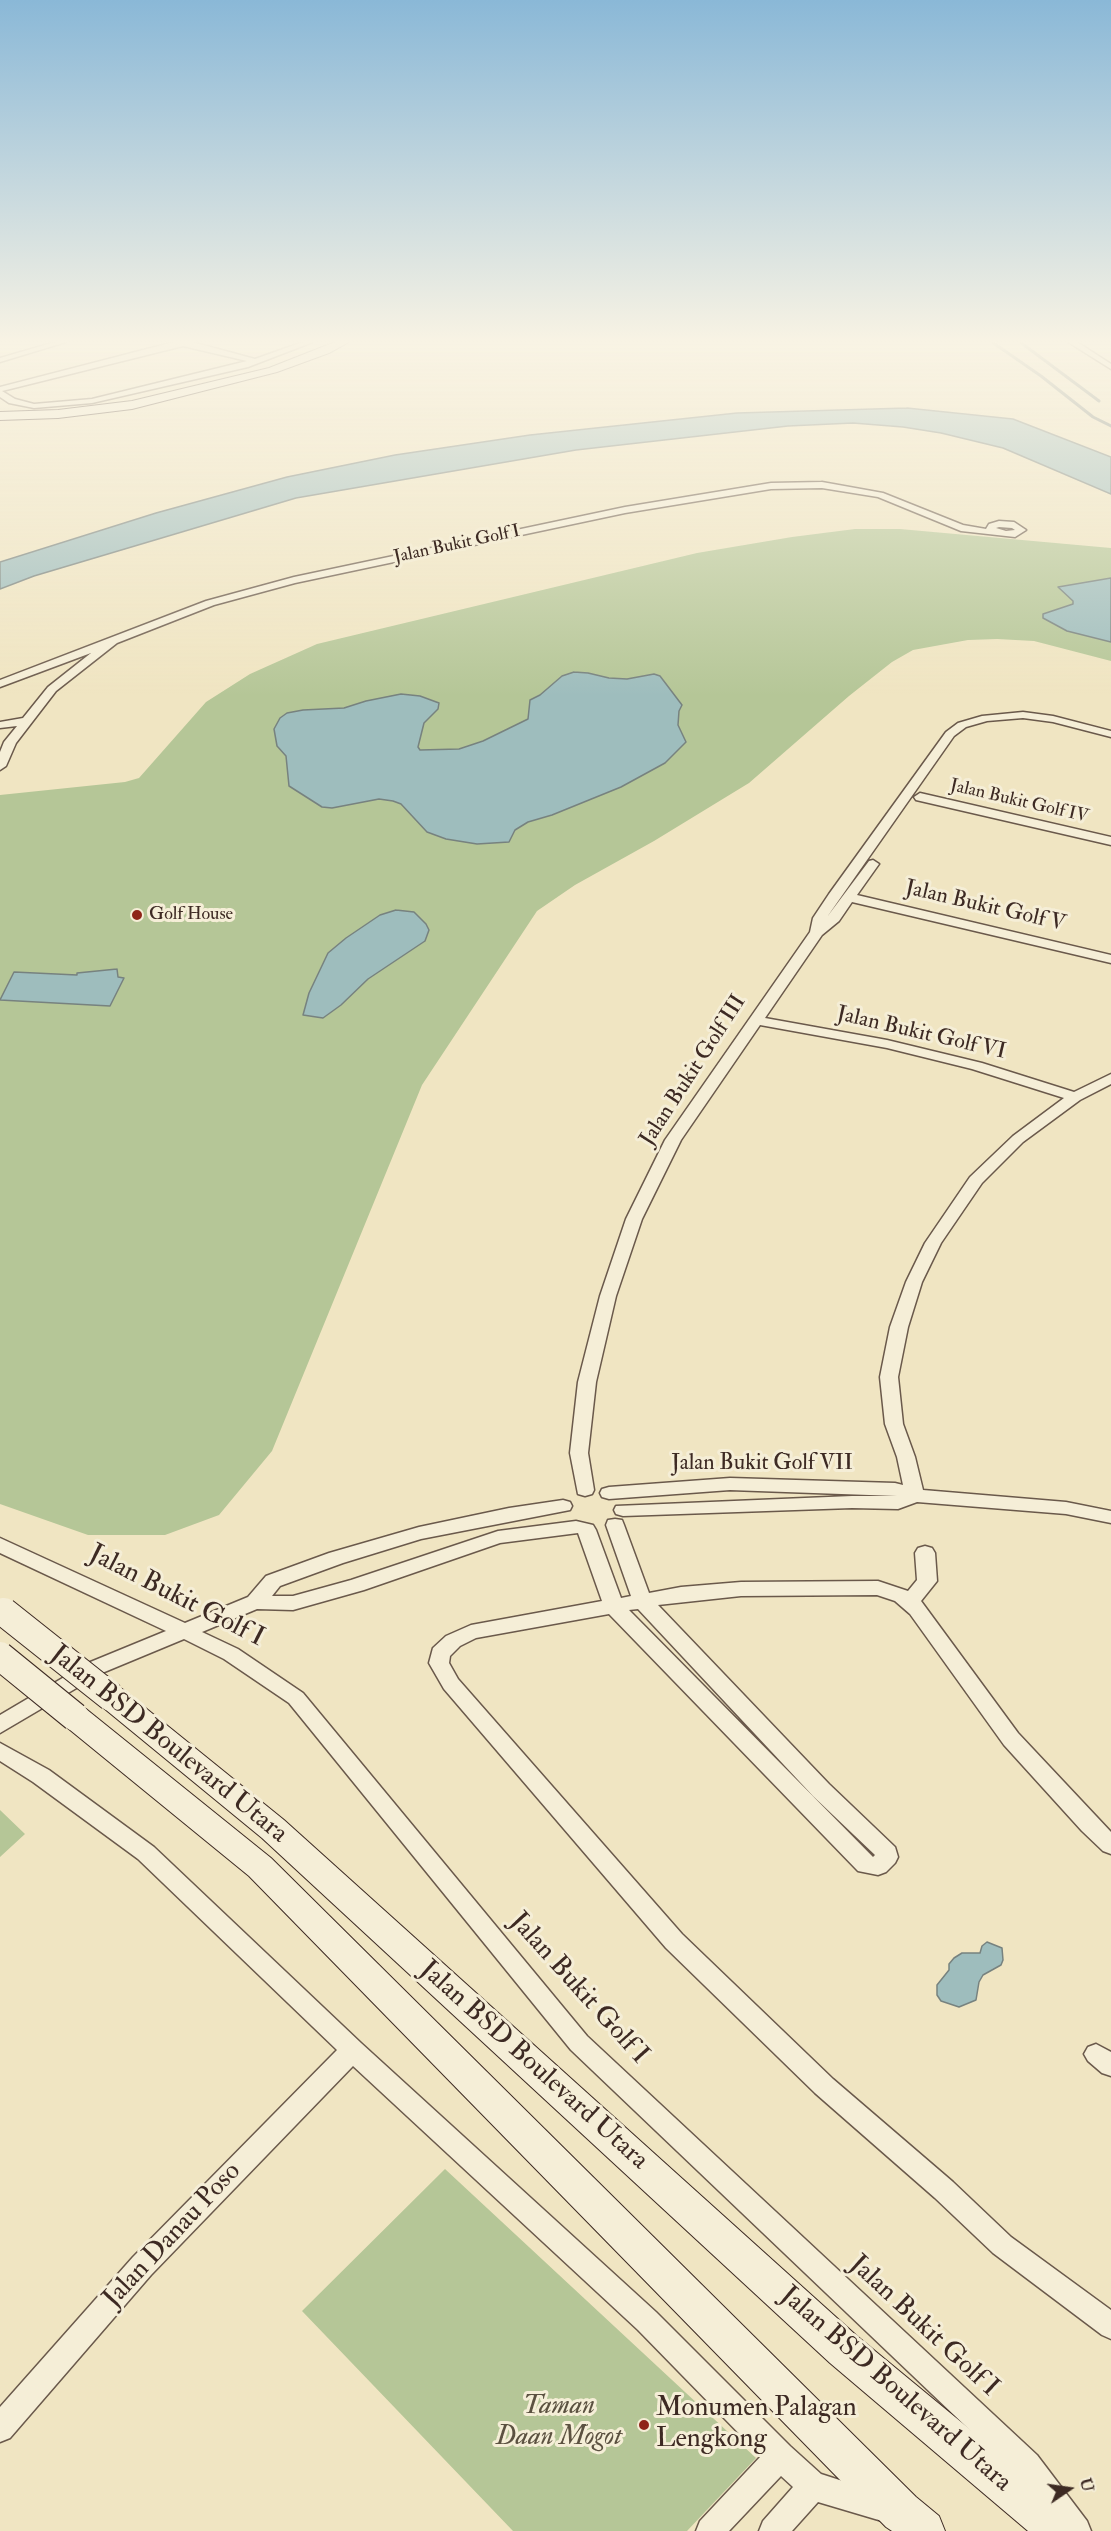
<!DOCTYPE html>
<style>
body{margin:0}
#map{position:relative;width:1111px;height:2531px;overflow:hidden;background:#f0e5c2;font-family:"IM FELL Double Pica",serif}
canvas{display:block}
.north{position:absolute;left:1039px;top:2459px;width:60px;height:60px;-webkit-text-stroke:4px #f5eed7;paint-order:stroke;rotate:77deg;font-size:16px;font-weight:700;line-height:24px;text-align:center;color:#3d2a23}
.north::after{content:'';display:block;margin:auto;width:21px;height:27px;background:#3d2a23;clip-path:polygon(50% 0,100% 100%,50% 72%,0 100%)}
</style>
<div id="map">
<canvas width="1111" height="2531"></canvas>
<div class="north">U</div>
</div>
<script>
const ctx = document.querySelector('canvas').getContext('2d');
ctx.lineJoin = 'round';
function fill(path, color) {
  ctx.fillStyle = color;
  ctx.fill(path, 'evenodd');
}
function shape(rows) {
  const path = new Path2D();
  for (const r of rows) {
    path.moveTo(r[0], r[1]);
    for (let i = 2; i < r.length; i += 2) path.lineTo(r[i], r[i + 1]);
  }
  return path;
}
function trace(path, color, width, dash) {
  ctx.strokeStyle = color;
  ctx.lineWidth = width;
  ctx.lineCap = dash ? 'butt' : 'round';
  ctx.setLineDash(dash || []);
  ctx.stroke(path);
}
function label(font, color, halo, rows, align = 'center') {
  ctx.font = font + ' "IM FELL Double Pica",serif';
  ctx.lineWidth = 6;
  ctx.setLineDash([]);
  ctx.textBaseline = 'middle';
  ctx.strokeStyle = halo;
  ctx.fillStyle = color;
  for (const [text, x, y, turn = 0] of rows) {
    ctx.save();
    ctx.translate(x, y);
    ctx.rotate((+turn || 0) * Math.PI / 180);
    ctx.textAlign = isNaN(turn) ? turn : align;
    if (halo) ctx.strokeText(text, 0, 0);
    ctx.fillText(text, 0, 0);
    ctx.restore();
  }
}
const green = shape([
 [855,529,900,529,1111,548,1111,661,1034,641,997,639,968,640,913,650,892,662,849,696,749,783,654,841,575,885,537,911,422,1085,272,1451,219,1515,165,1535,88,1535,0,1504,0,795,125,782,139,778,206,702,250,674,317,644,697,553,792,537],
 [0,1810,25,1834,0,1857],
 [445,2169,756,2458,687,2531,513,2531,302,2311]
]);
const water = shape([
 [907,408,1013,419,1111,457,1111,494,1003,448,941,433,903,427,853,423,788,426,576,450,296,498,34,576,0,589,0,562,156,513,287,477,395,455,530,435,737,413,907,408],
 [1111,578,1111,642,1067,631,1043,618,1043,614,1073,604,1073,601,1058,587,1111,578],
 [574,672,588,673,609,678,627,679,654,674,660,676,682,705,679,711,678,725,686,742,665,763,621,787,552,815,528,822,515,830,509,842,477,844,446,839,427,832,401,804,393,801,379,799,332,808,322,807,289,786,286,756,277,746,274,729,280,718,287,713,303,710,344,708,366,701,401,694,420,696,439,703,438,709,424,723,418,747,420,750,459,749,483,741,528,719,530,700,540,695,562,676,574,672],
 [396,910,414,912,426,924,429,930,425,941,368,979,341,1005,323,1018,303,1015,309,993,328,953,346,938,380,915,396,910],
 [117,969,118,977,124,978,110,1006,0,1000,14,972,77,975,77,973,117,969],
 [987,1942,1002,1948,1003,1960,1001,1965,983,1975,979,1982,976,2000,959,2007,941,2001,937,1995,937,1985,949,1970,949,1964,954,1958,962,1953,980,1953,982,1946,987,1942]
]);
const stream = shape([
 [992,342,1041,376,1093,417,1111,426],
 [1020,342,1099,401]
]);
const street = shape([
 [55,342,66,342,0,362,0,358,55,342],
 [174,342,192,342,255,359,303,342,313,342,248,367,92,403,34,408,9,403,0,397,0,387,174,342],
 [183,346,247,361,92,399,34,404,15,399,2,391,183,346],
 [1068,342,1077,342,1111,364,1111,369,1068,342],
 [822,482,883,493,963,525,986,529,989,524,999,521,1014,522,1026,530,1015,537,961,531,878,497,822,488,771,489,625,513,295,583,214,605,117,643,56,691,16,743,6,766,0,770,0,752,4,742,17,726,0,728,0,722,23,718,48,687,91,653,0,687,0,680,206,601,294,577,625,507,771,483,822,482],
 [999,527,1012,528,1015,530,1006,531,996,528,999,527],
 [1023,712,1053,716,1111,731,1111,737,1053,722,1023,718,987,721,966,727,954,736,827,917,869,861,873,860,879,864,857,895,1111,955,1111,963,852,902,839,921,822,935,765,1018,887,1040,982,1063,1074,1092,1111,1074,1111,1084,1080,1100,1023,1142,982,1183,941,1243,922,1282,908,1327,898,1377,903,1424,915,1457,923,1490,1066,1502,1111,1511,1111,1523,1066,1514,917,1502,898,1509,852,1508,623,1516,616,1514,614,1510,616,1506,852,1496,897,1496,730,1490,609,1499,602,1497,600,1493,602,1489,609,1487,730,1478,895,1483,903,1485,897,1457,885,1424,880,1377,890,1327,906,1282,925,1243,970,1177,1013,1136,1064,1098,972,1069,887,1048,760,1025,681,1140,642,1219,616,1296,596,1382,588,1453,594,1490,592,1494,585,1496,578,1494,570,1453,578,1382,600,1296,626,1219,665,1140,810,932,813,918,829,894,946,732,958,723,982,716,1023,712],
 [920,793,1111,837,1111,845,916,800,914,797,920,793],
 [563,1500,570,1502,572,1506,570,1510,421,1539,343,1563,280,1586,272,1596,293,1596,351,1580,498,1531,576,1521,593,1525,596,1530,621,1598,631,1596,606,1525,608,1520,615,1519,622,1520,624,1525,649,1593,681,1587,741,1582,878,1581,908,1591,917,1580,915,1553,918,1548,925,1546,932,1548,935,1553,937,1581,921,1601,1018,1733,1111,1832,1111,1854,1103,1851,1082,1831,1004,1745,910,1614,895,1601,877,1595,741,1596,658,1605,829,1784,895,1847,898,1857,895,1863,886,1872,878,1875,858,1871,609,1614,476,1638,460,1646,450,1656,449,1663,458,1679,682,1934,833,2079,953,2182,1011,2237,1111,2310,1111,2339,1102,2335,993,2253,935,2198,815,2093,666,1948,444,1689,429,1663,433,1648,446,1636,471,1625,602,1601,578,1533,500,1543,364,1590,293,1610,257,1609,202,1632,238,1649,303,1693,587,2036,1037,2455,1087,2521,1091,2531,1059,2531,1017,2475,571,2050,289,1703,224,1659,184,1639,102,1673,0,1733,0,1715,88,1663,166,1631,0,1553,0,1538,185,1623,248,1597,266,1576,329,1553,419,1527,509,1508,563,1500],
 [638,1609,813,1796,875,1855,873,1857,629,1610,638,1609],
 [0,1743,49,1770,154,1847,361,2043,656,2312,790,2446,821,2474,892,2497,896,2507,892,2517,882,2521,818,2502,792,2531,759,2531,763,2521,793,2487,781,2476,729,2531,696,2531,700,2521,761,2456,638,2330,353,2066,151,2275,10,2438,0,2442,0,2407,133,2257,337,2050,138,1859,33,1782,0,1761,0,1743],
 [1096,2044,1111,2052,1111,2076,1102,2073,1088,2061,1084,2054,1088,2047,1096,2044]
]);
const secondary = shape([
 [335,342,349,342,329,353,277,372,132,409,58,418,0,420,0,412,58,410,132,401,269,368,335,342],
 [111,1686,122,1689,284,1820,858,2337,1075,2516,1081,2531,1028,2531,830,2363,262,1838,100,1705,96,1697,100,1689,111,1686],
 [75,1706,86,1709,271,1858,916,2497,939,2516,945,2531,892,2531,886,2527,249,1876,64,1725,60,1717,64,1709,75,1706]
]);
const secondaryBridge = shape([
 [4,1612,111,1697],
 [0,1656,75,1717]
]);
const markers = [
 [137,915,6,"#8f2418"],
 [644,2425,6,"#8f2418"]
];
const farStreetnames = [
 ["Jalan Bukit Golf I",457,545,-12],
 ["Jalan Bukit Golf IV",1019,802,13]
];
const farPoinames = [
 ["Golf House",149,915]
];
const streetNames = [
 ["Jalan Bukit Golf V",985,907,13],
 ["Jalan Bukit Golf VI",921,1034,13],
 ["Jalan Bukit Golf III",694,1071,-57],
 ["Jalan Bukit Golf VII",762,1464]
];
const nearStreetnames = [
 ["Jalan Bukit Golf I",176,1597,27],
 ["Jalan BSD Boulevard Utara",168,1745,39],
 ["Jalan Bukit Golf I",578,1989,48],
 ["Jalan BSD Boulevard Utara",533,2066,42],
 ["Jalan Danau Poso",173,2236,-47],
 ["Jalan Bukit Golf I",923,2327,43],
 ["Jalan BSD Boulevard Utara",895,2390,41]
];
const nearParknames = [
 ["Taman",559,2407],
 ["Daan Mogot",559,2438]
];
const nearPoinames = [
 ["Monumen Palagan",656,2409],
 ["Lengkong",656,2440]
];
fill(green, '#b5c697');
fill(water, '#9ebdbd');
trace(water, '#77827f', 1.5);
trace(stream, '#77827f', 3);
trace(street, '#6a594b', 3);
trace(secondary, '#3d2a23', 2);
fill(street, '#f5eed7');
fill(secondary, '#f5eed7');
trace(secondaryBridge, '#3d2a23', 30, []);
trace(secondaryBridge, '#f5eed7', 28);
const sky = ctx.createLinearGradient(0, 0, 0, 696);
sky.addColorStop(0, '#8ab8d7');
sky.addColorStop(0.49, '#f8f3e4');
sky.addColorStop(1, '#f8f3e400');
ctx.fillStyle = sky;
ctx.fillRect(0, 0, 1111, 696);
for (const [x, y, r, color] of markers) {
  const dot = new Path2D();
  dot.arc(x, y, r, 0, 2 * Math.PI);
  ctx.fillStyle = color;
  ctx.fill(dot);
  trace(dot, '#f5eed7', 2);
}
label('18px', '#3d2a23', '#f5eed7', farStreetnames);
label('18px', '#3d2a23', '#f5eed7', farPoinames, 'left');
label('22px', '#3d2a23', '#f5eed7', streetNames);
label('27px', '#3d2a23', '#f5eed7', nearStreetnames);
label('italic 27px', '#5b5140', '#f5eed7', nearParknames);
label('27px', '#3d2a23', '#f5eed7', nearPoinames, 'left');
</script>
